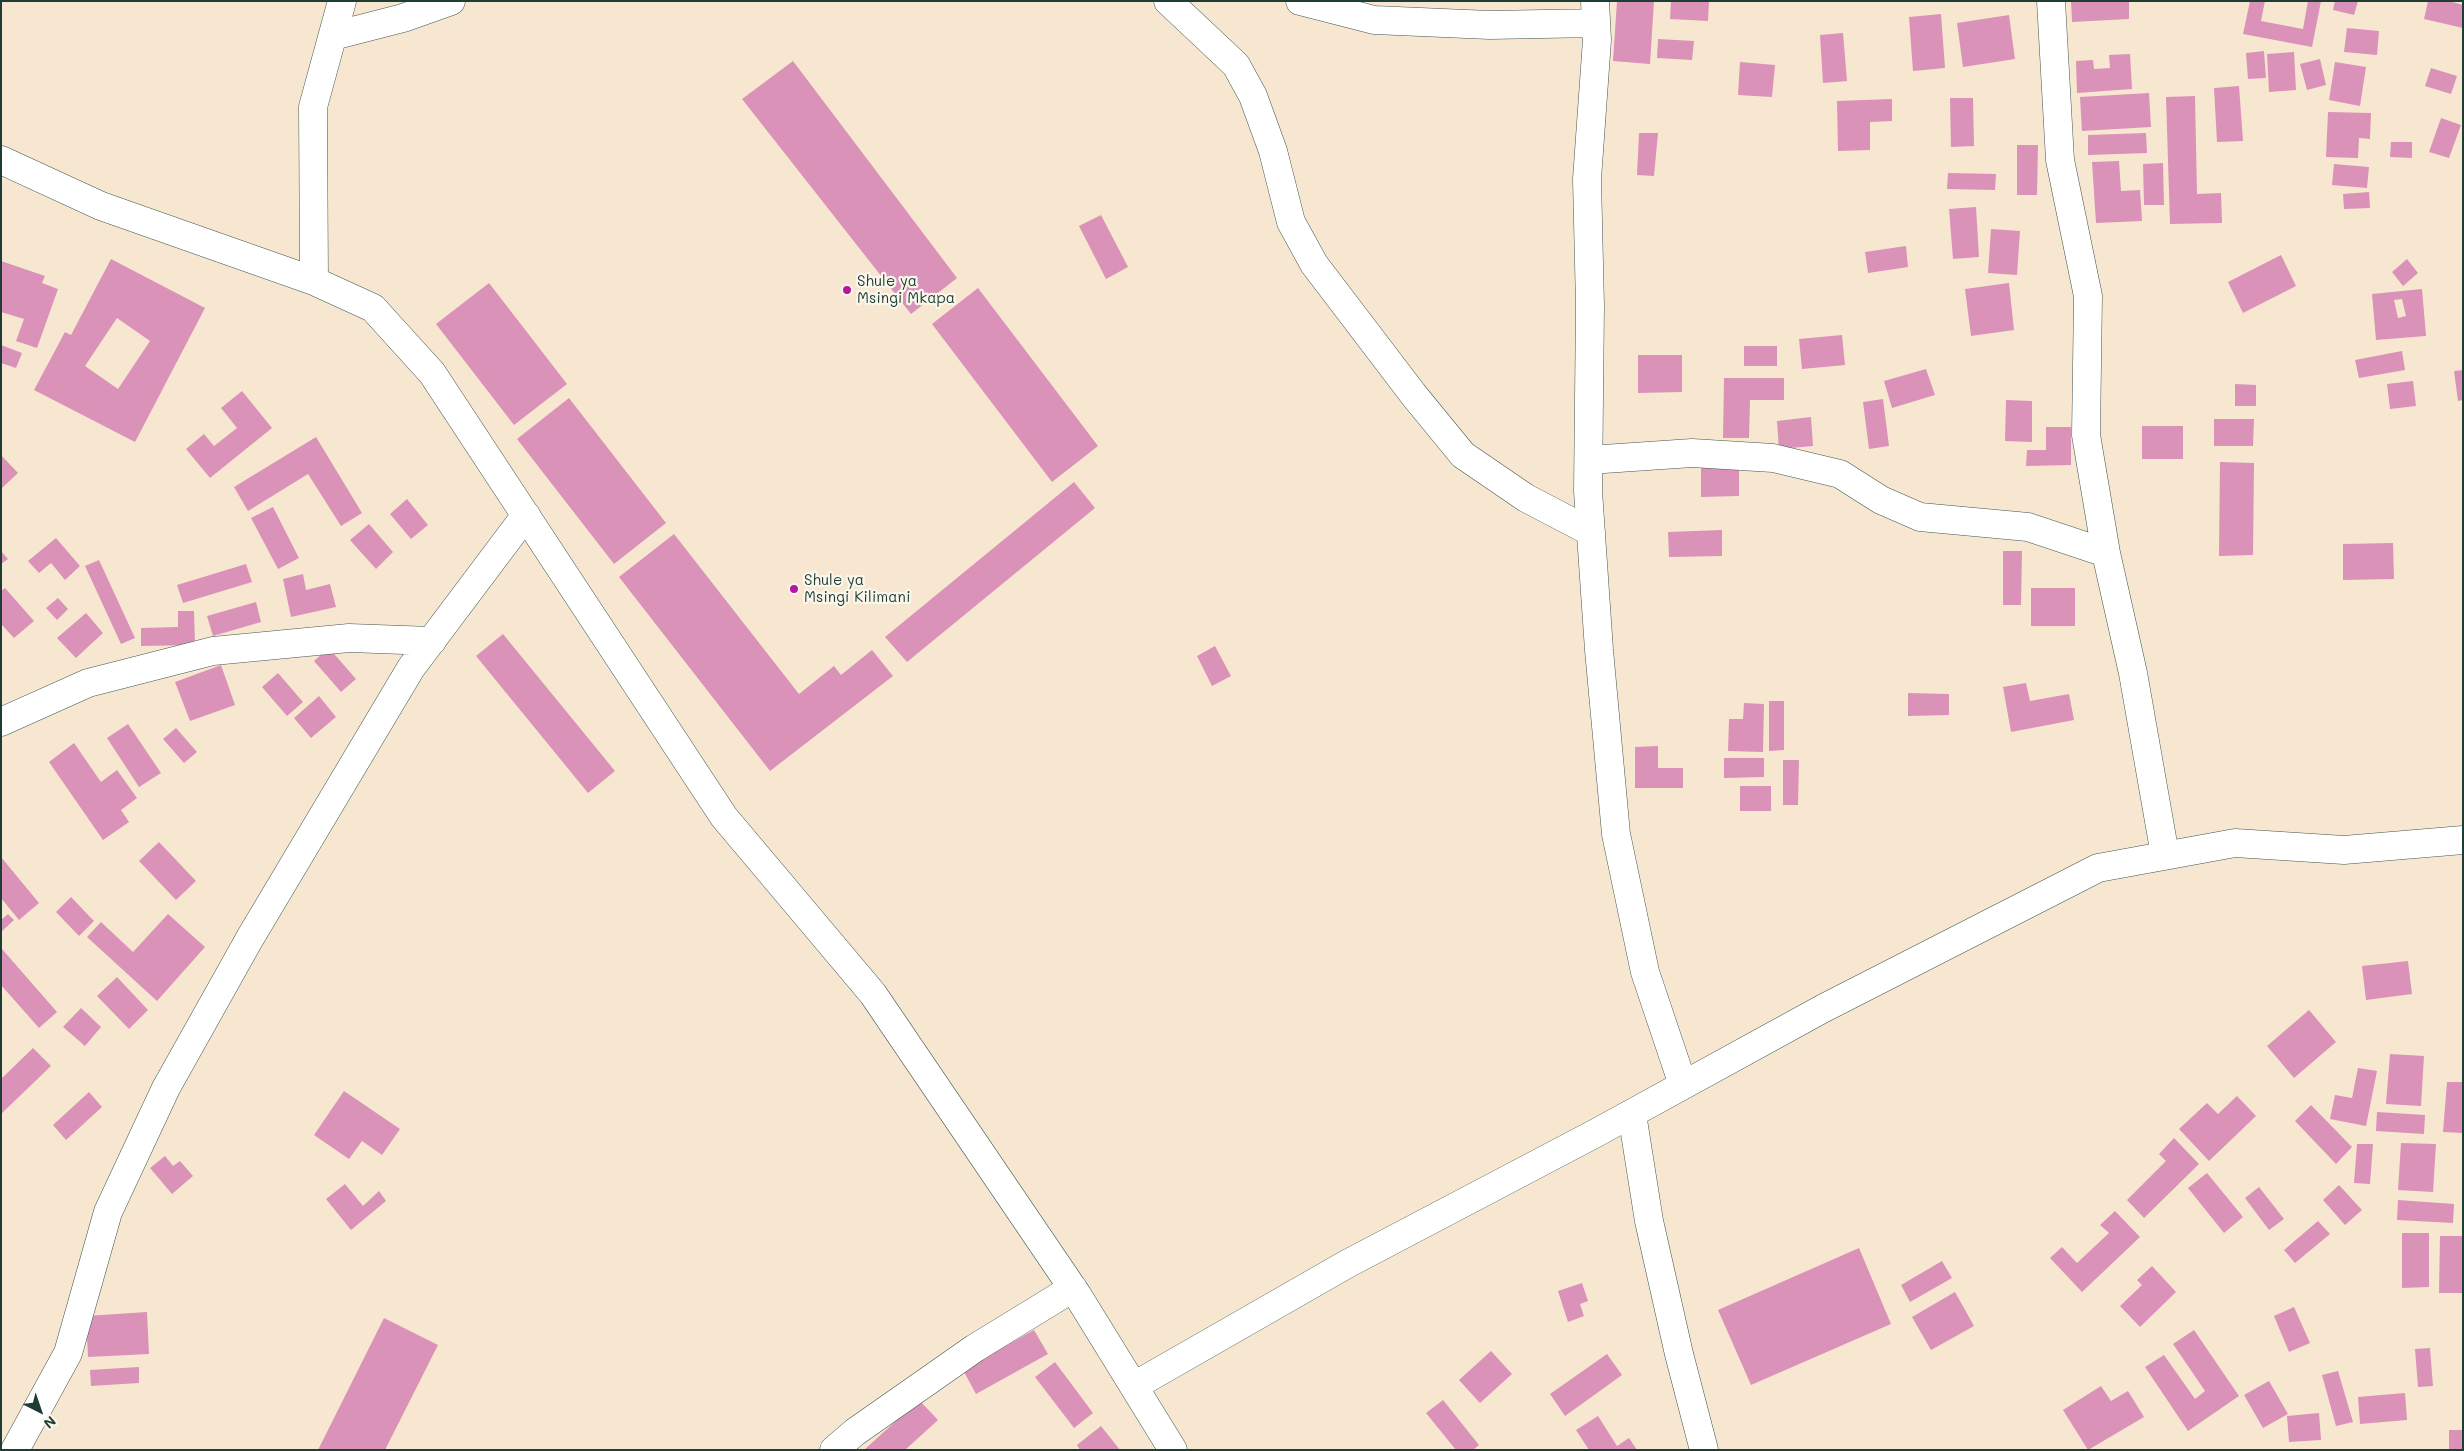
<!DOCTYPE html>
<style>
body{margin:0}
#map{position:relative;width:2464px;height:1451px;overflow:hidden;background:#f7e7d1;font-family:Mali,sans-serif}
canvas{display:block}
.frame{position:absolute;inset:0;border:2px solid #1f3d34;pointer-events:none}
.north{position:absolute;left:15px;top:1386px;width:50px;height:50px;-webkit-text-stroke:4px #fbf7ec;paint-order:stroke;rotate:139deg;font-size:14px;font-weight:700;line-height:20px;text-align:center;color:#1f3d34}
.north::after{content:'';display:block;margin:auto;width:18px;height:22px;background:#1f3d34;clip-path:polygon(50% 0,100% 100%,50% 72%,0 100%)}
</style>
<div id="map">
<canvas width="2464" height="1451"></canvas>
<div class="frame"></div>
<div class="north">N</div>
</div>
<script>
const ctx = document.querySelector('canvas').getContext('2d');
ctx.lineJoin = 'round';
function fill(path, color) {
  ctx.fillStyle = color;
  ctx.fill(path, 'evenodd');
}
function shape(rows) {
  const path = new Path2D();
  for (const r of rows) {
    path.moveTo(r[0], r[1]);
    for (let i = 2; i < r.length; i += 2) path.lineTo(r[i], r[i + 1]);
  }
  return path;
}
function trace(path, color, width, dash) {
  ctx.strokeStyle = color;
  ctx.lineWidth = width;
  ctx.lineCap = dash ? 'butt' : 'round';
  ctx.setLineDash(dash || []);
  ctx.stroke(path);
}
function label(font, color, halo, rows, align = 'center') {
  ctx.font = font + ' Mali,sans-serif';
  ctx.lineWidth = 4.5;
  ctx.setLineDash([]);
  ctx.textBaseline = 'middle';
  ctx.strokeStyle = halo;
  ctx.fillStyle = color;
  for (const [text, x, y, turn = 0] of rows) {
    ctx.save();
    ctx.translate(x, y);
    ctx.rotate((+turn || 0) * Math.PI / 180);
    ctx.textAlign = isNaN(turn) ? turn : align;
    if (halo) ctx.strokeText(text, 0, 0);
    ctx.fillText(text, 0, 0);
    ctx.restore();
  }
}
const building = shape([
 [1617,1,1654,1,1650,64,1613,61],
 [1671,1,1709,1,1708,21,1670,19],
 [2071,1,2129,1,2129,19,2072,22],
 [2250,1,2265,1,2261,21,2303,29,2308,1,2321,1,2312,47,2243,34],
 [2335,1,2358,1,2354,15,2333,10],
 [2428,1,2449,1,2463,5,2463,28,2424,19],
 [1941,14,1945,68,1913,71,1909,17],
 [2009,15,2015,59,1963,67,1957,23],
 [2347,28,2379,31,2377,55,2344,52],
 [1843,33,1847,81,1823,83,1820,35],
 [1658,39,1694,41,1692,60,1657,58],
 [2264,51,2266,78,2248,79,2246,53],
 [2294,52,2296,90,2269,92,2267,54],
 [2130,54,2132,89,2077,93,2076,61,2093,60,2094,69,2110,68,2109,55],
 [2320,59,2326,85,2307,90,2300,64],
 [793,61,957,278,911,314,742,99],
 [1740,62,1775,65,1772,97,1738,95],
 [2335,62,2366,67,2360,106,2329,100],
 [2431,68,2457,76,2451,94,2425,86],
 [2239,86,2243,141,2217,142,2214,88],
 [2149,93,2151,127,2082,131,2080,97],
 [2195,96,2197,194,2221,193,2222,223,2170,224,2166,97],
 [1950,98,1973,98,1974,146,1951,147],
 [1892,99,1892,121,1870,122,1870,150,1838,151,1837,101],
 [2328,112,2371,113,2370,139,2359,138,2358,158,2326,157],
 [2441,118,2461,125,2449,158,2429,152],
 [1639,133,1658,133,1654,176,1637,175],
 [2146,133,2147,153,2088,155,2088,135],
 [2391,142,2412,142,2412,158,2390,157],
 [2017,145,2038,145,2037,195,2017,195],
 [2119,161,2121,191,2140,190,2142,221,2096,223,2092,162],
 [2163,163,2164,205,2144,205,2143,164],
 [2334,164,2369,167,2367,188,2332,185],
 [1948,173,1996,174,1995,190,1947,189],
 [2369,192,2370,208,2344,209,2343,194],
 [1976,207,1979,257,1953,259,1949,209],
 [1101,215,1128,267,1106,279,1079,226],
 [1991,229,2020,231,2017,275,1988,273],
 [1906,246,1908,267,1868,273,1865,252],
 [2281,255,2296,286,2243,313,2228,282],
 [111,259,205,308,135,442,34,390,65,332,71,335],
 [117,318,150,341,118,389,85,366],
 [2407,259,2418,273,2403,286,2392,272],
 [1,261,45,276,42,283,58,289,37,348,16,341,24,319,1,312],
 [489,283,567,384,514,425,436,324],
 [2009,283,2014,330,1971,336,1965,289],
 [978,288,1098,446,1052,482,932,324],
 [2422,289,2426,336,2376,340,2372,294],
 [2402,299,2406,316,2398,318,2394,300],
 [1842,335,1845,365,1802,369,1799,339],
 [1,345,22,353,16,368,1,363],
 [1744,346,1777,346,1777,366,1744,366],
 [2402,351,2405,370,2359,378,2355,360],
 [1638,355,1682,355,1682,392,1638,393],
 [1926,369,1935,395,1892,408,1884,381],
 [2463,370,2463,400,2458,401,2454,371],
 [1724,378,1784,378,1784,400,1750,400,1749,438,1723,438],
 [2413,381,2416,406,2390,409,2387,384],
 [2235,384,2256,385,2256,406,2235,406],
 [242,391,272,428,210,478,186,449,204,434,214,446,237,428,221,408],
 [569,398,666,523,614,564,517,439],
 [1883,399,1889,446,1869,449,1863,402],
 [2006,400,2032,401,2032,442,2005,441],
 [1811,417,1813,446,1779,449,1777,421],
 [2214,419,2254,419,2253,446,2214,446],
 [2142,426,2183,426,2183,459,2142,459],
 [2046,427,2071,427,2071,465,2026,466,2027,450,2046,450],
 [316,437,362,513,341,526,308,474,248,511,234,487],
 [1,455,18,473,1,489],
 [2220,462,2254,463,2253,555,2219,556],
 [1701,468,1739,468,1739,496,1701,497],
 [1074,482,1095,508,907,662,885,637],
 [407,499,428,525,411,539,390,514],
 [273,507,299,558,278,569,251,518],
 [369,524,393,552,376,569,350,540],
 [1722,530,1722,556,1669,557,1668,532],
 [674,534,799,694,834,666,841,675,872,650,893,676,770,771,619,577],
 [56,538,80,566,65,580,51,563,39,573,28,561],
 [2393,543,2394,579,2343,580,2343,544],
 [1,551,8,559,1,564],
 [2003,551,2022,551,2021,605,2003,605],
 [99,560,135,638,121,644,85,566],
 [246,564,252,582,183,603,177,585],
 [303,574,306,590,330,584,336,607,291,617,283,579],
 [5,588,34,621,14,638,1,624,1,591],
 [2031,588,2075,588,2075,626,2031,626],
 [58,598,68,609,57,620,46,608],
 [256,602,261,622,213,636,207,616],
 [178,611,194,611,195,645,141,646,141,628,178,627],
 [86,613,103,633,76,658,57,638],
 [503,634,615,771,588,793,476,656],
 [1215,646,1231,676,1212,686,1197,656],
 [329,648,356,679,341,692,314,661],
 [221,665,235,705,190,721,175,682],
 [278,673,303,702,287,716,262,687],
 [2026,683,2030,701,2069,694,2074,720,2011,732,2003,687],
 [1908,693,1949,694,1949,715,1908,716],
 [319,696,336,717,311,738,294,718],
 [1769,701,1784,701,1784,750,1769,751],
 [1744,703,1764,704,1763,752,1728,751,1729,719,1743,719],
 [128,724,161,773,139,787,107,738],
 [176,728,197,752,184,763,163,739],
 [74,743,101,782,117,770,137,798,121,810,129,822,103,840,49,762],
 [1658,746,1658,768,1683,768,1683,788,1635,788,1635,747],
 [1724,758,1764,758,1764,777,1724,778],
 [1783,760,1799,760,1798,805,1783,805],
 [1740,786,1771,786,1771,811,1740,811],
 [159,842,196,881,176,900,139,861],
 [1,857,39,903,19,920,1,898],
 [71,897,94,921,79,936,56,912],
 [8,914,14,920,1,932,1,920],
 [168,914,205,947,157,1001,87,937,101,922,133,952],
 [2,949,57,1012,39,1028,1,985],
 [2408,961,2412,994,2366,1000,2362,966],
 [117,977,148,1010,129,1029,97,996],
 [81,1008,101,1027,85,1046,63,1027],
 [2309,1010,2336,1042,2294,1078,2267,1046],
 [33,1048,51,1066,1,1114,1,1079],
 [2390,1054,2424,1056,2421,1106,2386,1104],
 [2358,1068,2377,1071,2366,1126,2330,1119,2335,1095,2352,1098],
 [2447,1082,2463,1082,2463,1133,2443,1132],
 [344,1091,400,1129,382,1155,362,1141,349,1159,314,1135],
 [89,1092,102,1107,66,1140,53,1125],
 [2237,1096,2256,1116,2209,1161,2179,1129,2207,1103,2218,1114],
 [2311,1105,2352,1147,2336,1164,2295,1121],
 [2377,1112,2425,1115,2424,1134,2376,1131],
 [2174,1138,2199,1164,2144,1218,2127,1200,2166,1161,2159,1154],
 [2401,1143,2436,1144,2433,1192,2398,1190],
 [2357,1144,2373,1144,2370,1184,2354,1183],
 [165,1156,173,1166,180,1161,193,1176,172,1194,150,1168],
 [2207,1173,2243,1217,2224,1233,2188,1188],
 [345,1184,363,1206,379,1191,386,1201,351,1230,326,1199],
 [2339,1185,2362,1210,2345,1225,2323,1200],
 [2259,1187,2284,1219,2269,1230,2245,1198],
 [2398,1200,2454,1204,2453,1223,2397,1220],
 [2115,1211,2140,1237,2082,1292,2050,1258,2062,1247,2077,1263,2109,1233,2100,1225],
 [2318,1221,2330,1234,2295,1263,2284,1250],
 [2402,1233,2429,1233,2429,1287,2402,1288],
 [2440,1236,2463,1236,2463,1293,2439,1293],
 [1859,1248,1891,1324,1751,1385,1718,1310],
 [1942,1261,1952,1278,1910,1302,1901,1285],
 [2152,1266,2176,1292,2140,1327,2120,1306,2142,1285,2137,1280],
 [1582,1283,1588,1301,1580,1304,1584,1316,1568,1322,1558,1291],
 [1955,1292,1974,1326,1931,1350,1912,1317],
 [2294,1307,2310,1343,2289,1352,2274,1316],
 [147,1312,149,1354,88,1357,86,1316],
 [384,1318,438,1345,385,1450,318,1450],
 [1034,1330,1048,1354,976,1394,963,1370],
 [2194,1330,2239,1396,2188,1431,2145,1367,2164,1355,2195,1399,2205,1391,2173,1344],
 [2430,1348,2433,1386,2418,1387,2415,1349],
 [1491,1351,1512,1374,1480,1403,1459,1380],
 [1607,1354,1622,1375,1565,1416,1550,1394],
 [1055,1362,1093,1413,1074,1428,1035,1377],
 [139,1367,139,1383,91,1386,90,1370],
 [2338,1371,2353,1422,2336,1426,2322,1375],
 [2269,1381,2288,1414,2263,1428,2244,1395],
 [2101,1386,2111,1401,2128,1391,2144,1417,2088,1450,2063,1410],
 [2405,1393,2407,1420,2360,1424,2358,1397],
 [919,1400,938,1420,905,1450,864,1450],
 [1443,1400,1479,1445,1473,1450,1456,1450,1426,1413],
 [2319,1413,2321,1440,2289,1442,2287,1416],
 [1598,1416,1617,1446,1629,1438,1637,1450,1589,1450,1576,1430],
 [1101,1426,1120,1450,1080,1450,1077,1445],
 [2449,1430,2463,1430,2463,1450,2449,1450]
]);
const street = shape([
 [1168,1,1236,65,1253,96,1273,151,1291,222,1314,264,1413,394,1463,455,1526,498,1591,532],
 [1300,1,1374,20,1490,25,1596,23],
 [1595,1,1597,40,1587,179,1590,306,1588,491,1599,650,1616,834,1645,972,1683,1085],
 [2051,1,2060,160,2088,296,2086,435,2106,553,2133,673,2165,855],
 [333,36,403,18,451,1],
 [1,160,101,206,314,281,373,308,432,373,724,817,873,994,1078,1296,1173,1450],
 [314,281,313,107,342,1],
 [1589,460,1692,453,1773,458,1840,474,1881,500,1920,517,2028,527,2106,553],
 [1,722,88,683,213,651,349,638,432,641],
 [1632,1114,1649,1221,1679,1354,1704,1450],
 [1134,1386,1347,1264,1596,1133,1824,1008,2098,868,2235,843,2344,850,2463,840],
 [15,1450,68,1353,108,1212,166,1088,250,938,411,668,526,515],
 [834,1450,855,1432,975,1348,1073,1288]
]);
const markers = [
 [847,290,5,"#b5179e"],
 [794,589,5,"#b5179e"]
];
const poiNames = [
 ["Shule ya",857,281],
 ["Msingi Mkapa",857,298],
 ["Shule ya",804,580],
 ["Msingi Kilimani",804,597]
];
fill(building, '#da92b9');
trace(street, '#3f564c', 29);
trace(street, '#fff', 28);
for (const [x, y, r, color] of markers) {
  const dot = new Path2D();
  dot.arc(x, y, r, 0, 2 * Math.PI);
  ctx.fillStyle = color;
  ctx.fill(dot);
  trace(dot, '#fbf7ec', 2);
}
label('15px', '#1f3d34', '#fbf7ec', poiNames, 'left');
</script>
